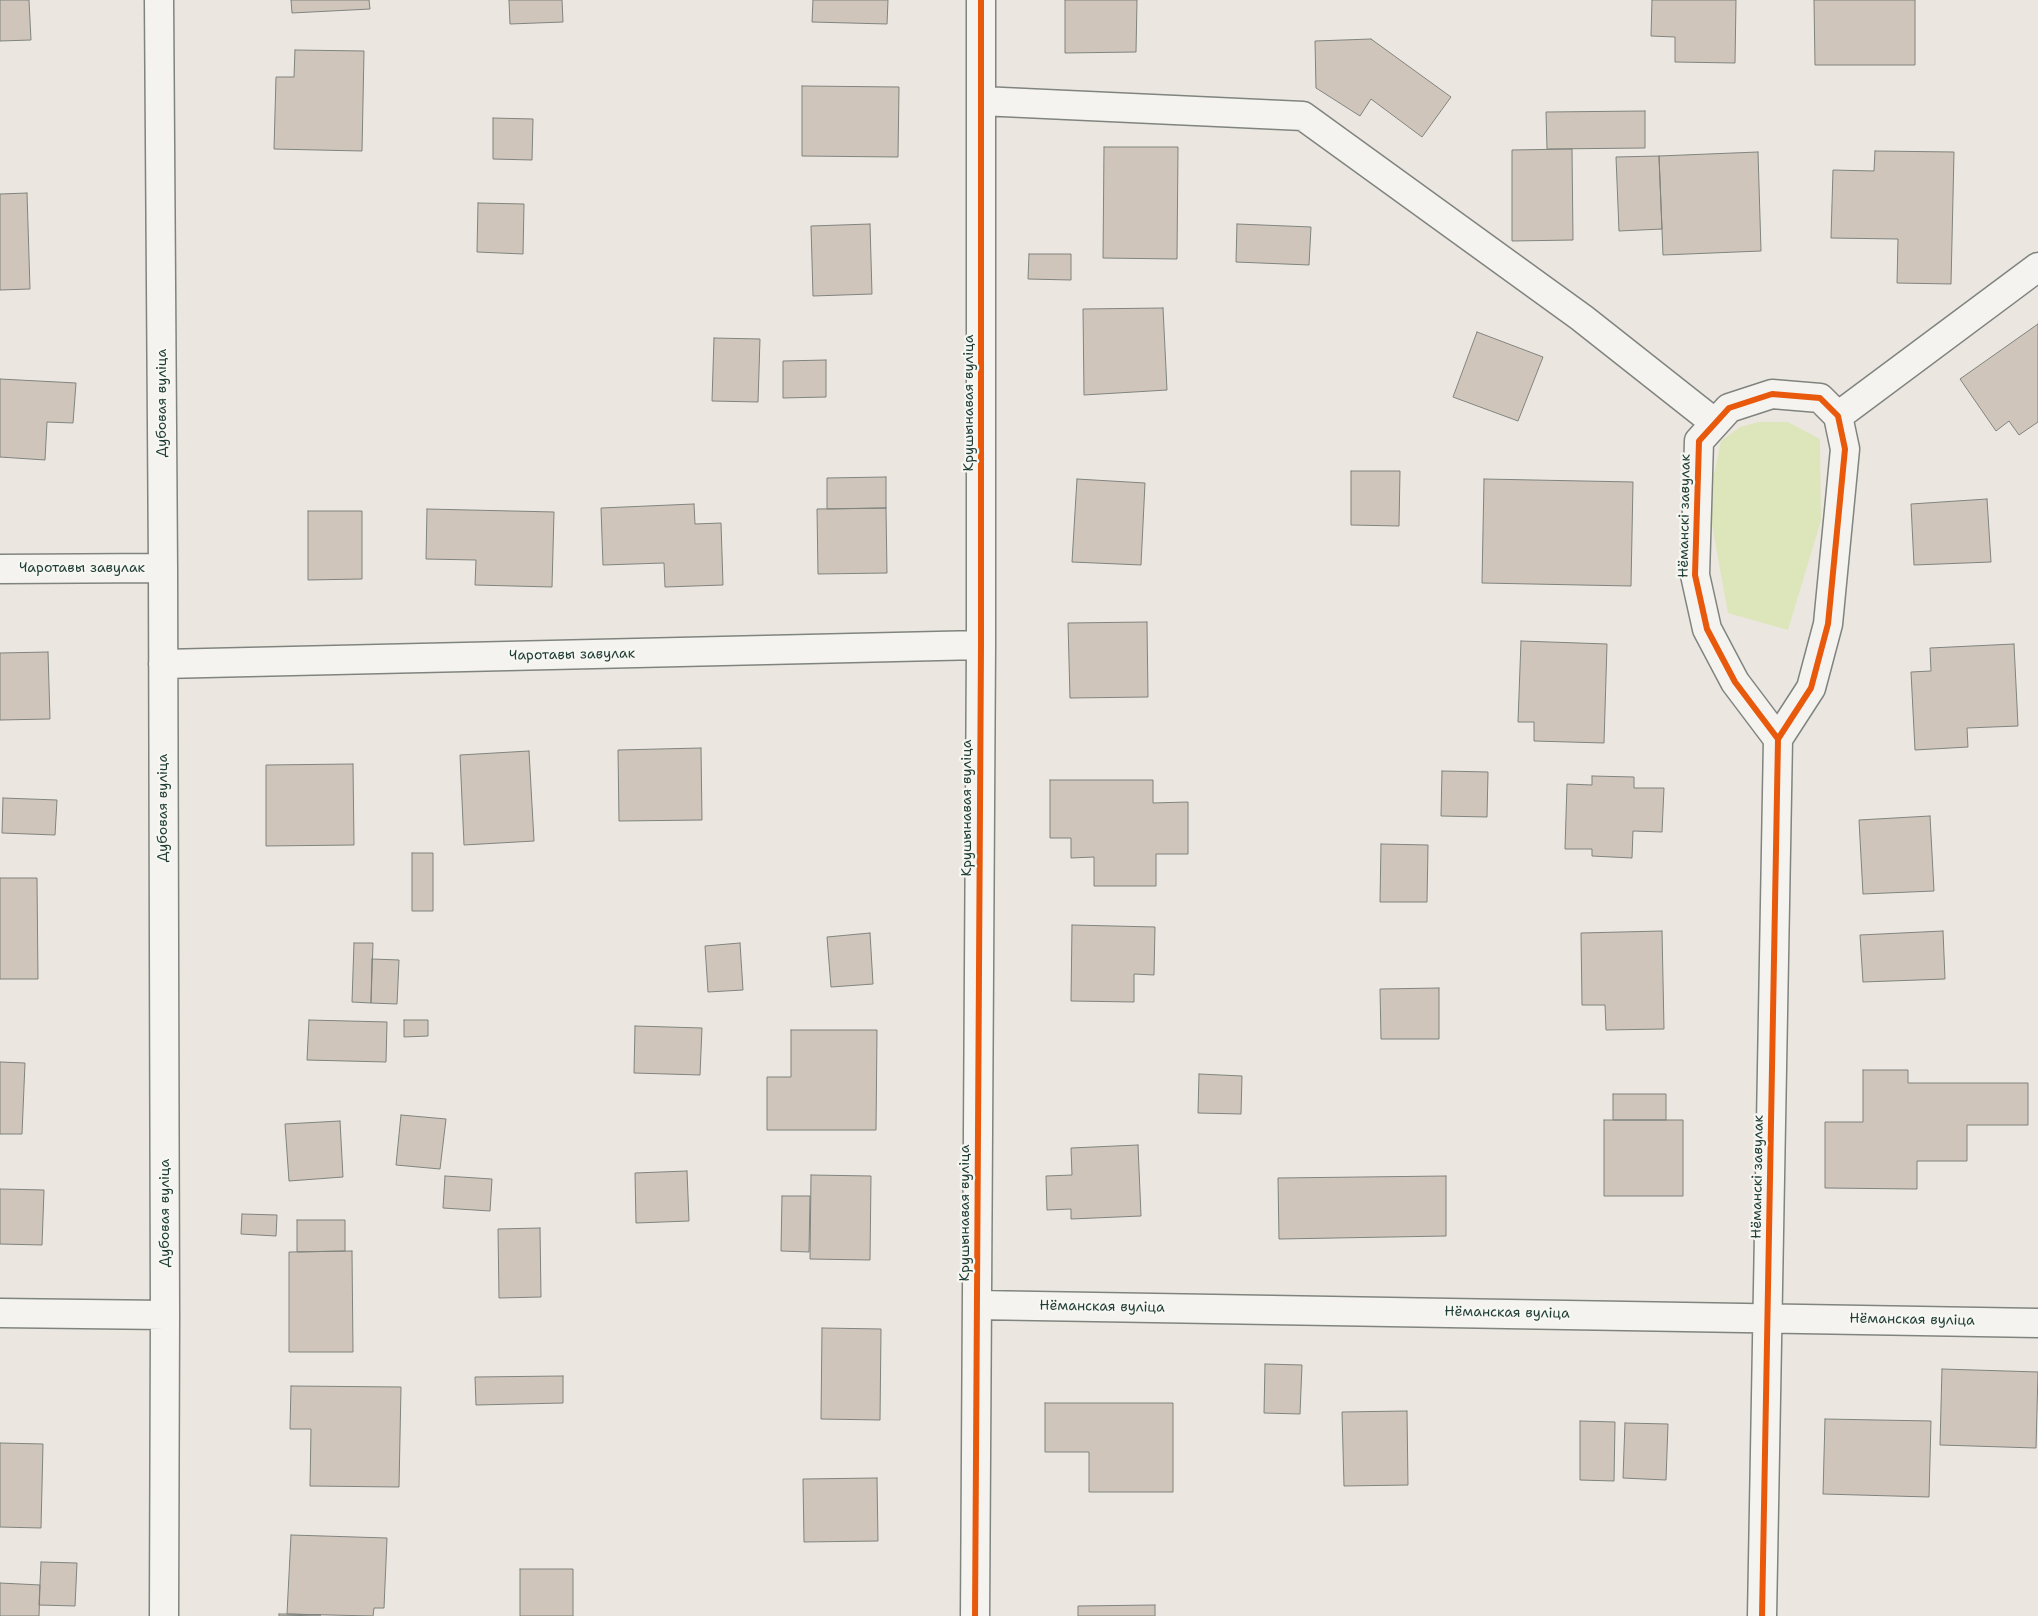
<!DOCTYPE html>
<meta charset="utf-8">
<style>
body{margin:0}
canvas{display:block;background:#ebe6e0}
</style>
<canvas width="2038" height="1616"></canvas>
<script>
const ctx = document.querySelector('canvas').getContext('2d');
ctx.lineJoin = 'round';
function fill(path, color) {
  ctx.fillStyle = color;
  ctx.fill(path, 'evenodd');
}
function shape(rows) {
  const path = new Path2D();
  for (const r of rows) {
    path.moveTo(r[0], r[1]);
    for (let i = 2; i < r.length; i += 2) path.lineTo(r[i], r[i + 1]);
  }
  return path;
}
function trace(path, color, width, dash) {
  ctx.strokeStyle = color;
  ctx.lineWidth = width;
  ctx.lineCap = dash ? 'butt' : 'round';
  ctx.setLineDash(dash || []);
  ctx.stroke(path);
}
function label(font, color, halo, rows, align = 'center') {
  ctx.font = font + ' "Shantell Sans",sans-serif';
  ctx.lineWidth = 4.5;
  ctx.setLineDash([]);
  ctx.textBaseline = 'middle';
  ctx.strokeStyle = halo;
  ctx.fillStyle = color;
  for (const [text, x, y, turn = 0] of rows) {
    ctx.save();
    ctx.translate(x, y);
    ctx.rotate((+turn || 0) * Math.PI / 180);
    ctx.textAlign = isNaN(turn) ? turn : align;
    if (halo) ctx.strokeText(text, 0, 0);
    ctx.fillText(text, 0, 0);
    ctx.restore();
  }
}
const green = shape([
 [1759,422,1788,422,1820,439,1821,520,1788,630,1728,613,1708,503,1721,441,1740,427]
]);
const building = shape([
 [0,0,29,0,31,40,0,41,0,0],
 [291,0,369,0,370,9,292,13,291,0],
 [509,0,562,0,563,22,510,24,509,0],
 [813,0,888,0,887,24,812,22,813,0],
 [1065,0,1137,0,1136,52,1065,53,1065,0],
 [1652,0,1736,0,1735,63,1675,62,1675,37,1651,36,1652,0],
 [1814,0,1915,0,1915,65,1815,65,1814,0],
 [1371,39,1451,97,1422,137,1371,99,1360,116,1316,88,1315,41,1371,39],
 [295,50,364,51,362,151,274,149,276,77,294,77,295,50],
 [802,86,899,87,898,157,802,156,802,86],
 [1645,111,1645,148,1547,149,1546,112,1645,111],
 [493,118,533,119,532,160,493,159,493,118],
 [1104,147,1178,147,1177,259,1103,258,1104,147],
 [1572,149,1573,240,1512,241,1512,150,1572,149],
 [1875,151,1954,152,1951,284,1897,283,1898,239,1831,238,1833,170,1874,171,1875,151],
 [1758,152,1761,251,1663,255,1659,156,1758,152],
 [1659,156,1662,229,1619,231,1616,157,1659,156],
 [27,193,30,289,0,290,0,194,27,193],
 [478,203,524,204,523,254,477,252,478,203],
 [870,224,872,294,813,296,811,226,870,224],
 [1237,224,1311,227,1309,265,1236,262,1237,224],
 [1029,254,1071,254,1071,280,1028,279,1029,254],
 [1163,308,1167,390,1084,395,1083,309,1163,308],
 [2038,324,2038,422,2019,435,2009,421,1996,431,1960,379,2038,324],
 [1477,332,1543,357,1518,421,1453,397,1477,332],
 [714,338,760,339,758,402,712,401,714,338],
 [826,360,826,397,783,398,783,361,826,360],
 [0,379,76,383,73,423,47,422,45,460,0,457,0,379],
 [1351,471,1400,471,1399,526,1351,525,1351,471],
 [886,477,886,508,827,509,827,478,886,477],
 [1077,479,1145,483,1141,565,1072,562,1077,479],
 [1484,479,1633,482,1631,586,1482,583,1484,479],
 [1987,499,1991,562,1914,565,1911,504,1987,499],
 [694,504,695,524,721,523,723,585,665,587,664,563,603,565,601,508,694,504],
 [886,508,887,573,818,574,817,509,886,508],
 [427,509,554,512,552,587,475,585,476,560,426,559,427,509],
 [308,511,362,511,362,579,308,580,308,511],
 [1147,622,1148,697,1070,698,1068,623,1147,622],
 [1521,641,1607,644,1604,743,1534,741,1534,722,1518,722,1521,641],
 [2014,644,2018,726,1967,728,1968,747,1915,750,1911,672,1931,671,1930,648,2014,644],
 [48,652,50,719,0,720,0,653,48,652],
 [701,748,702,820,619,821,618,750,701,748],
 [529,751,534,841,464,845,460,755,529,751],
 [353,764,354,845,266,846,266,765,353,764],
 [1442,771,1488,772,1487,817,1441,816,1442,771],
 [1592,776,1634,777,1634,788,1664,788,1662,832,1633,831,1632,858,1592,856,1592,849,1565,849,1567,784,1592,785,1592,776],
 [1050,780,1153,780,1153,803,1188,802,1188,854,1156,854,1156,886,1094,886,1094,857,1071,858,1071,838,1050,838,1050,780],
 [3,798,57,800,55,835,2,833,3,798],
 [1930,816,1934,891,1863,894,1859,820,1930,816],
 [1381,844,1428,845,1427,902,1380,902,1381,844],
 [412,853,433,853,433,911,412,911,412,853],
 [0,878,37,878,38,979,0,979,0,878],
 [1072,925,1155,927,1154,975,1134,974,1134,1002,1071,1001,1072,925],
 [1662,931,1664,1029,1606,1030,1605,1005,1582,1005,1581,933,1662,931],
 [1943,931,1945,979,1863,982,1860,935,1943,931],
 [870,933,873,984,831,987,827,937,870,933],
 [354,943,373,943,371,1003,352,1002,354,943],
 [740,943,743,990,708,992,705,946,740,943],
 [372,959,399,960,397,1004,371,1003,372,959],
 [1439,988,1439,1039,1381,1039,1380,989,1439,988],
 [309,1020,387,1022,386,1062,307,1060,309,1020],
 [404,1020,428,1020,428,1036,404,1037,404,1020],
 [635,1026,702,1028,700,1075,634,1073,635,1026],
 [791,1030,877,1030,876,1130,767,1130,767,1077,791,1077,791,1030],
 [0,1062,25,1063,22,1134,0,1134,0,1062],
 [1863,1070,1908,1070,1908,1083,2028,1083,2028,1125,1967,1125,1967,1161,1917,1161,1917,1189,1825,1188,1825,1122,1863,1122,1863,1070],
 [1199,1074,1242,1076,1241,1114,1198,1113,1199,1074],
 [1613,1094,1666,1094,1666,1120,1613,1120,1613,1094],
 [401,1115,446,1119,440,1169,396,1165,401,1115],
 [1604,1120,1683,1120,1683,1196,1604,1196,1604,1120],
 [340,1121,343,1177,289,1181,285,1124,340,1121],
 [1138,1145,1141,1216,1071,1219,1071,1209,1047,1210,1046,1176,1072,1175,1071,1148,1138,1145],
 [687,1171,689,1221,636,1223,635,1173,687,1171],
 [811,1175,871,1176,870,1260,810,1259,811,1175],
 [445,1176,492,1179,490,1211,443,1208,445,1176],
 [1446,1176,1446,1236,1279,1239,1278,1178,1446,1176],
 [0,1189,44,1190,42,1245,0,1244,0,1189],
 [782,1196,810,1196,809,1252,781,1251,782,1196],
 [242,1214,277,1215,276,1236,241,1234,242,1214],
 [297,1220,345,1220,345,1251,297,1252,297,1220],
 [540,1228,541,1297,499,1298,498,1229,540,1228],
 [352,1251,353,1352,289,1352,289,1252,352,1251],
 [822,1328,881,1329,880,1420,821,1419,822,1328],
 [1265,1364,1302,1365,1300,1414,1264,1413,1265,1364],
 [1942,1369,2038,1372,2036,1448,1940,1445,1942,1369],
 [563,1376,563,1403,476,1405,475,1377,563,1376],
 [291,1386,401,1387,399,1487,310,1486,311,1429,290,1429,291,1386],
 [1045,1403,1173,1403,1173,1492,1089,1492,1089,1452,1045,1452,1045,1403],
 [1407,1411,1408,1485,1344,1486,1342,1412,1407,1411],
 [1825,1419,1931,1421,1929,1497,1823,1494,1825,1419],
 [1580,1421,1615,1422,1614,1481,1580,1480,1580,1421],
 [1625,1423,1668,1424,1666,1480,1623,1478,1625,1423],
 [0,1443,43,1444,41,1528,0,1527,0,1443],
 [877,1478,878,1541,804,1542,803,1479,877,1478],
 [291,1535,387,1538,384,1608,374,1608,373,1616,287,1614,291,1535],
 [41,1562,77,1563,75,1606,39,1605,41,1562],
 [520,1569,573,1569,573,1616,520,1616,520,1569],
 [0,1583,40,1585,39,1616,0,1616,0,1583],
 [1155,1605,1155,1616,1078,1616,1078,1606,1155,1605],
 [279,1614,287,1614,321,1615,279,1616,279,1614]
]);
const minor = shape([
 [159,0,163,568,165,1315,164,1616],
 [981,101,1303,116,1582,318,1715,423],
 [1838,416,2038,267],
 [0,569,163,568],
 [163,664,981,645],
 [977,1305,2038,1323],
 [0,1313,165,1315],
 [975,1616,981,645,981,0],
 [1762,1616,1778,739,1811,688,1828,624,1845,449,1838,416,1820,398,1772,394,1729,408,1699,441,1695,575,1707,629,1735,682,1778,739]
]);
const cycleway = shape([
 [975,1616,981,645,981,0],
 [1762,1616,1778,739,1811,688,1828,624,1845,449,1838,416,1820,398,1772,394,1729,408,1699,441,1695,575,1707,629,1735,682,1778,739]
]);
const streetNames = [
 ["Дубовая вуліца",162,403,-90],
 ["Крушынавая вуліца",969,403,-90],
 ["Нёманскі завулак",1685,516,-89],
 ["Чаротавы завулак",82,568],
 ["Чаротавы завулак",572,655,-1],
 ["Дубовая вуліца",163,808,-90],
 ["Крушынавая вуліца",967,808,-90],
 ["Нёманскі завулак",1758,1177,-89],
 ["Дубовая вуліца",165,1213,-90],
 ["Крушынавая вуліца",965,1213,-90],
 ["Нёманская вуліца",1102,1307,1],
 ["Нёманская вуліца",1507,1313,1],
 ["Нёманская вуліца",1912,1320,1]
];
fill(green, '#dde6ba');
fill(building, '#cfc5bb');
trace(building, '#80847f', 1);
trace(minor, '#80847f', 31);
trace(minor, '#f4f3f0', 28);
trace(cycleway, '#e8590c', 6);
label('14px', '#1f3d34', '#f6f6f2', streetNames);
</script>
